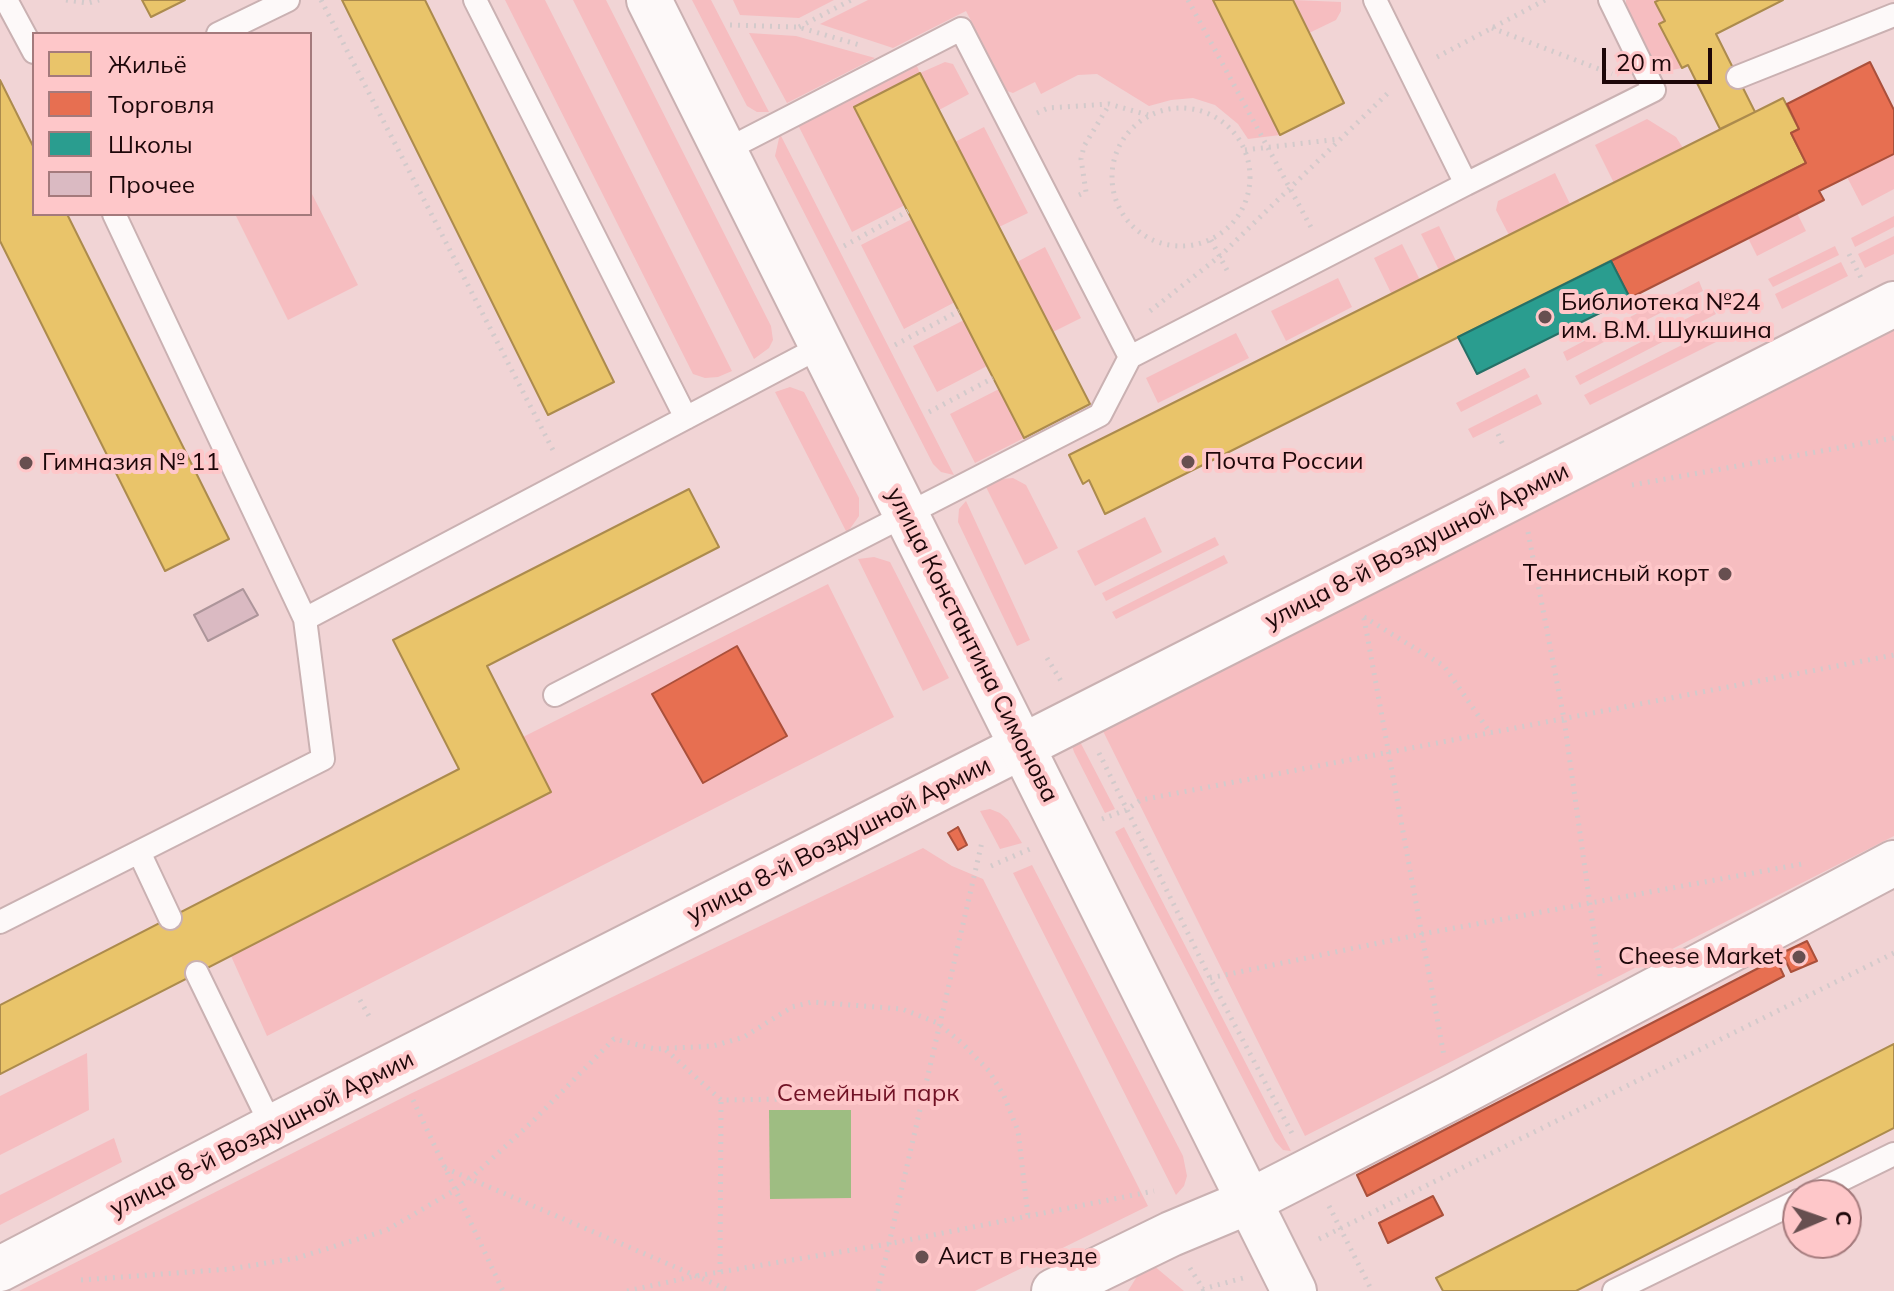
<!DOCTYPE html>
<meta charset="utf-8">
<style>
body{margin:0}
#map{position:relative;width:1894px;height:1291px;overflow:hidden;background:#f1d4d5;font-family:Mulish,sans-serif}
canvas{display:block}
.legend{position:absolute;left:32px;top:32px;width:280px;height:184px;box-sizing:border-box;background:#fec7c9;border:2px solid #a47a7c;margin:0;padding:10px 14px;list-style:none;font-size:24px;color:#1d0709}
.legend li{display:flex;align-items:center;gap:16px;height:40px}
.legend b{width:40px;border:2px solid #a47a7c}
.north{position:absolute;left:1782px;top:1179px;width:80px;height:80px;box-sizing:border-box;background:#fec7c9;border:2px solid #a47a7c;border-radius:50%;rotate:88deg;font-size:22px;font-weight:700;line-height:32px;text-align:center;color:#1d0709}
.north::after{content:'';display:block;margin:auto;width:28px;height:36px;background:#674f50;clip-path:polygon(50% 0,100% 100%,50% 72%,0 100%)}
.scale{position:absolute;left:1602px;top:48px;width:110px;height:36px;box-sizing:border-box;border:4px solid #1d0709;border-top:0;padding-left:10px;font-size:24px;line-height:28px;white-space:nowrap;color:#1d0709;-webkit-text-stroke:6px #fec7c9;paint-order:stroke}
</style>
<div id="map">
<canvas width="1894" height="1291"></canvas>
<ul class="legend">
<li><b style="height:22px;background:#e9c46a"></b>Жильё</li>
<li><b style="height:22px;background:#e76f51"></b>Торговля</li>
<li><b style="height:22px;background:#2a9d8f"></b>Школы</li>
<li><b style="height:22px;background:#dabac2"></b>Прочее</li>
</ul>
<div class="north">С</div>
<div class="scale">20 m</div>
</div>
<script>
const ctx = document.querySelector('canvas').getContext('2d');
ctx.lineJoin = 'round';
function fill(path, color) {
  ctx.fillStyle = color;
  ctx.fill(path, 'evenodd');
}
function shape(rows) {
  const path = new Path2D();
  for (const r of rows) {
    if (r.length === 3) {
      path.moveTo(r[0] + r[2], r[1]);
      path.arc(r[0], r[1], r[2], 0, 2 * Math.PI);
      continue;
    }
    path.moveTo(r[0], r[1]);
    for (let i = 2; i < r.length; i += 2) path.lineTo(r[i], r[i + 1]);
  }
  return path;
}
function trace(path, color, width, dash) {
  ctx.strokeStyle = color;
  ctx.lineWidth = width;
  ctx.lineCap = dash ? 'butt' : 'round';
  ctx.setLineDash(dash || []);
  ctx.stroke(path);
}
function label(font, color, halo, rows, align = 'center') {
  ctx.font = font + ' Mulish,sans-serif';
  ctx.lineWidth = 8;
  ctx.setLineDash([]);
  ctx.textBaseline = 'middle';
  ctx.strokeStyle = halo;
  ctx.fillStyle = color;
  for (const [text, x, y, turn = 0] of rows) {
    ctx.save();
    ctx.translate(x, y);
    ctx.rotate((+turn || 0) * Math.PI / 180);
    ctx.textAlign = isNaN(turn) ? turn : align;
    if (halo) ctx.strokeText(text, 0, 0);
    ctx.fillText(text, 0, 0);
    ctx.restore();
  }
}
const green = shape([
 [505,0,545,0,732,371,718,377,705,378,693,374],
 [573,0,606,0,771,326,773,340,769,348,754,359],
 [692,0,711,0,769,112,757,112,747,106],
 [733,0,834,0,799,18,740,15],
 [868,0,1213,0,1280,135,1248,139,1238,124,1215,105,1193,98,1171,100,1149,106,1097,74,1078,75,1041,94,1035,82,1013,93,1007,91,966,11,893,48,820,24],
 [1293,0,1341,2,1341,11,1336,20,1309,33],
 [1626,0,1659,0,1665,21,1660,25,1682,68,1667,71,1656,65,1626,9],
 [749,33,796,36,875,58,787,103],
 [945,62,953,64,969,94,939,110,919,73,855,107,905,205,852,232,798,125,916,64,920,73],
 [1647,119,1676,137,1683,148,1614,183,1595,145],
 [984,127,1028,213,999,227,955,142],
 [780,134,954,475,941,472,933,464,775,156],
 [1894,154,1894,189,1862,206,1847,177],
 [1555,173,1570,204,1509,235,1496,210,1498,201],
 [310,190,358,285,288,320,235,214,310,214],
 [1797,213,1806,231,1757,256,1748,238],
 [1894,216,1894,227,1855,247,1851,238],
 [912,219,955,302,904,329,861,245],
 [1439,226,1456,261,1439,270,1421,234],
 [1894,236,1894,254,1865,268,1858,254],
 [1402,244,1420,280,1391,293,1374,258],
 [1835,246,1839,255,1773,287,1768,279],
 [1045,247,1081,318,1053,332,1017,262],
 [1841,262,1848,276,1782,309,1775,294],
 [1338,278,1352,307,1286,341,1271,311],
 [1699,281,1703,291,1567,361,1563,352],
 [1711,306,1716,314,1580,385,1575,376],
 [964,320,987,366,937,392,913,346],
 [1894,323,1894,836,1305,1136,1100,725],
 [1721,325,1726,337,1590,405,1584,395],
 [1236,333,1249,358,1158,403,1146,378],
 [1525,368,1530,377,1461,412,1456,403],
 [790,387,804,392,859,498,859,516,847,533,775,392],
 [999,389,1024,438,975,463,950,414],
 [1537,394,1542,404,1473,438,1468,429],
 [1013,478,1026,485,1058,548,1025,565,986,487,1002,479],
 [966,501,1030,640,1017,646,958,522,959,509],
 [1145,517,1162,552,1095,586,1077,551],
 [1215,537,1219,545,1106,601,1102,593],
 [1224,555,1228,563,1116,619,1112,612],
 [874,557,890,562,949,678,923,691,858,559],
 [828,584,894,717,267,1036,231,956,550,792,523,737],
 [1076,734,1115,809,1105,813,1074,752,1072,746],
 [990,809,1000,813,1008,820,1022,843,1000,849,980,811],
 [1124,827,1291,1151,1283,1150,1275,1141,1115,832],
 [923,848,952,866,983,879,1148,1206,975,1291,19,1291,410,1094],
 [1032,865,1183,1156,1187,1176,1184,1186,1176,1195,1013,873],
 [87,1053,89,1110,0,1155,0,1096],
 [114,1138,122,1162,0,1225,0,1195],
 [1147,1260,1184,1291,1128,1291]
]);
const water = shape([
 [769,1110,851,1110,851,1198,770,1199]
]);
const homes = shape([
 [142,0,185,0,151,17,142,0],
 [342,0,425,0,614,382,548,415,342,0],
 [1213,0,1293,0,1344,103,1280,135,1213,0],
 [1659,0,1783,0,1716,34,1755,112,1720,129,1688,65,1682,68,1659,24,1665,21,1655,2,1659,0],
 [920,73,1090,404,1024,438,854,107,920,73],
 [0,80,34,148,34,214,67,214,229,539,165,571,0,241,0,80],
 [1783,98,1799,129,1791,133,1806,163,1105,514,1089,480,1083,484,1069,455,1783,98],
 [689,489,719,547,487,666,551,792,0,1074,0,1005,459,769,393,640,689,489],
 [1894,1044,1894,1128,1576,1291,1443,1291,1436,1278,1894,1044]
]);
const shops = shape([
 [1870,62,1894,110,1894,154,1819,191,1824,200,1630,298,1611,261,1806,163,1791,133,1799,129,1787,104,1870,62],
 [737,646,787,736,703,783,652,694,737,646],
 [958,827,967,845,958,850,948,833,958,827],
 [1807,941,1817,961,1791,972,1782,953,1807,941],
 [1776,959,1784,976,1367,1196,1357,1175,1776,959],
 [1433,1196,1443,1215,1388,1243,1379,1223,1433,1196]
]);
const schools = shape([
 [1611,261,1630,298,1477,374,1458,337,1611,261]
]);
const building = shape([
 [243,589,258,615,208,641,194,615,243,589]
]);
const path = shape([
 [66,0,88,3,99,0],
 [321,0,555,454],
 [1188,0,1313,231],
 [730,25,798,27,863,46],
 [799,27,851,0],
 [1492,28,1612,74],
 [1437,57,1545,0],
 [1181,177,69],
 [1037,113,1048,108,1109,104,1148,115],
 [1245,150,1339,139],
 [1079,195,1086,192,1081,159,1084,146,1109,105],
 [1211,240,1229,274],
 [844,246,908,211],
 [1849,254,1861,278],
 [1150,311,1220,256,1390,91],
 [895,345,959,311],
 [929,412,993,378],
 [1498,434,1504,447],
 [1632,485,1894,438],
 [1528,532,1564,719,1600,976],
 [1364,617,1444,666,1491,734],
 [1364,618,1444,1056],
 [1047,658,1061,681],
 [1099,753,1210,978,1294,1137],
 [1102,819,1126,810,1141,800,1894,655],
 [991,866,1030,849],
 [1210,978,1422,934,1802,864],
 [360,1000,369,1016],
 [666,1050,721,1100,922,1097],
 [413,1100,503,1291],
 [445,1168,731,1291],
 [1329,1206,1372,1291],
 [1319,1239,1894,953],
 [1190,1268,1203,1289,1243,1278],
 [720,1272,721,1100],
 [81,1280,230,1269,297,1258,387,1230,455,1190,471,1178,534,1120,614,1039,655,1049,713,1046,744,1037,792,1007,812,1002,902,1009,938,1023,964,1045,989,1071,1004,1096,1018,1131,1028,1216],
 [627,1291,696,1276,888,1244,1154,1191],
 [878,1291,982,842]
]);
const lane = shape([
 [6,0,34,52],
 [475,0,686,418],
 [1375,0,1466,184,1654,90,1610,0],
 [218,34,288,0],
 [1738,77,1894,15],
 [724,151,961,29,1130,357],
 [305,619,822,346],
 [555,695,1100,415,1130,357,1466,184],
 [139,852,170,918],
 [0,922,323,759,305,619,114,214],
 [197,973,272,1127],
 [1810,1195,1894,1154],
 [1614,1291,1798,1201]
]);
const street = shape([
 [0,1269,272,1127,1023,746]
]);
const secondary = shape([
 [649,0,1294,1291],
 [1023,746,1894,304],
 [1054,1291,1171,1234,1250,1201,1451,1098,1894,863]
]);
const markers = [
 [1545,317,8,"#674f50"],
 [1188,462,8,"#674f50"],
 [26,463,8,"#674f50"],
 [1725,574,8,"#674f50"],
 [1799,957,8,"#674f50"],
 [922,1257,8,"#674f50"]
];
const poiNames = [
 ["Библиотека №24",1561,303],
 ["им. В.М. Шукшина",1561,331],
 ["Почта России",1204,462],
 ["Гимназия № 11",42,463],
 ["Теннисный корт",1709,574,"right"],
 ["Cheese Market",1783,957,"right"],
 ["Аист в гнезде",938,1257]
];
const streetNames = [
 ["улица 8-й Воздушной Армии",1417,546,-27],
 ["улица Константина Симонова",972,645,63],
 ["улица 8-й Воздушной Армии",839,840,-27],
 ["улица 8-й Воздушной Армии",262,1134,-27]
];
const parkNames = [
 ["Семейный парк",868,1094]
];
fill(green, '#f6bdc0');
fill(water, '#9ebd82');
fill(homes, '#e9c46a');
trace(homes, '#ac8b4d', 2);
fill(shops, '#e76f51');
trace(shops, '#aa503b', 2);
fill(schools, '#2a9d8f');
trace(schools, '#267067', 2);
fill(building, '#dabac2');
trace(building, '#ad959a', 2);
trace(lane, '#cab1b2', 26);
trace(street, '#cab1b2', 48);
trace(secondary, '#cab1b2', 48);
trace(path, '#d3cacb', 5, [2, 6]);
trace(lane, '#fdf9f9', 22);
trace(street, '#fdf9f9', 44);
trace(secondary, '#fdf9f9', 44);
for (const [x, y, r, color] of markers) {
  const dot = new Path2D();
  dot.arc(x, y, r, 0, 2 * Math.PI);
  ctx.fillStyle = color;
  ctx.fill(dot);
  trace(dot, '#fec7c9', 3);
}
label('24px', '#1d0709', '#fec7c9', poiNames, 'left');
label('24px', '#1d0709', '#fec7c9', streetNames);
label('24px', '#711225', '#fec7c9', parkNames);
</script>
